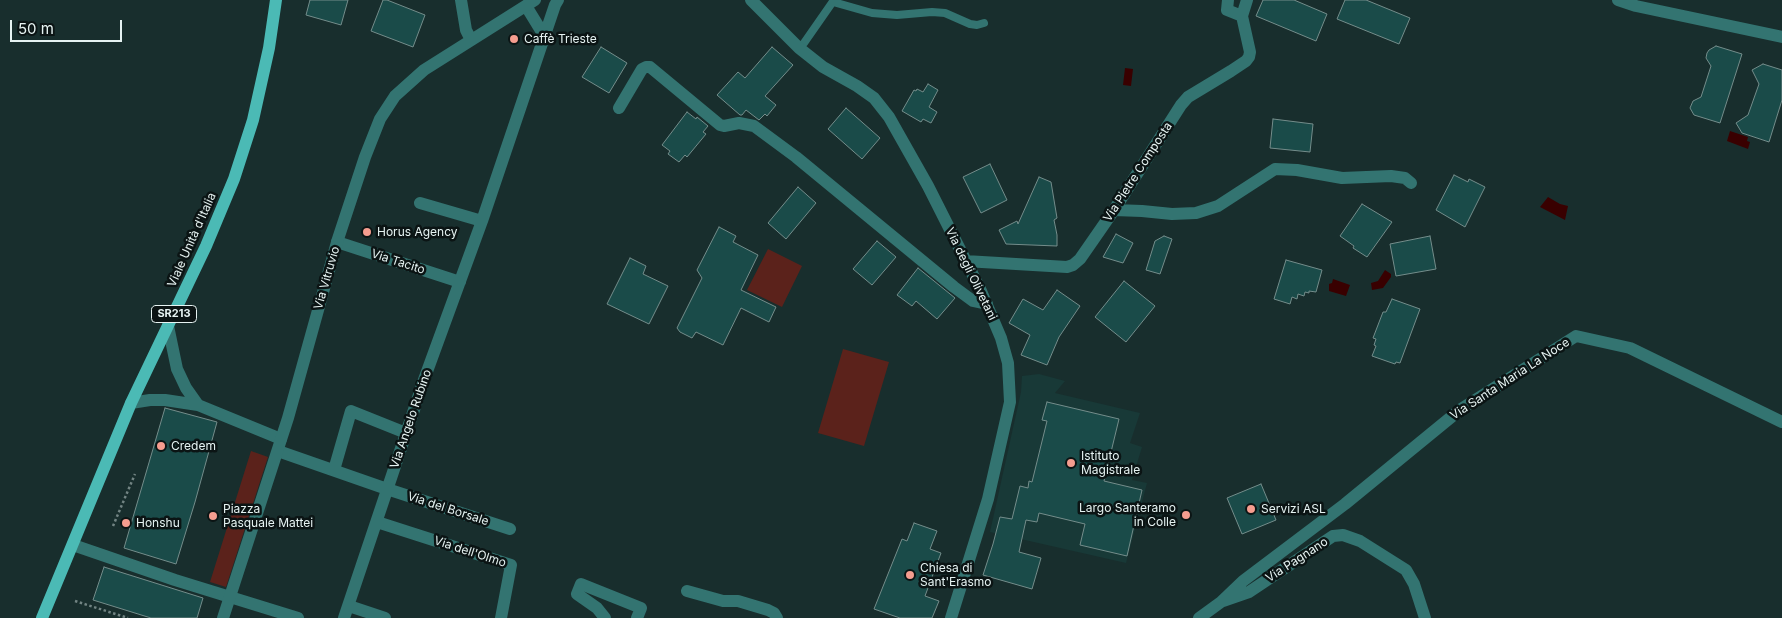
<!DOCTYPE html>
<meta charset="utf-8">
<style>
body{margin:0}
#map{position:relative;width:1782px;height:618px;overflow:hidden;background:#182e2d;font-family:Inter,sans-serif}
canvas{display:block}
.scale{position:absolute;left:10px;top:20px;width:112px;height:22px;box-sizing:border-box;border:2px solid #e6f3f2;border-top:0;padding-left:6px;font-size:15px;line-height:18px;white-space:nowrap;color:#e6f3f2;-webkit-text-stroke:4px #0b1414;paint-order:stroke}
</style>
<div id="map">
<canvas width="1782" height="618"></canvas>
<div class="scale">50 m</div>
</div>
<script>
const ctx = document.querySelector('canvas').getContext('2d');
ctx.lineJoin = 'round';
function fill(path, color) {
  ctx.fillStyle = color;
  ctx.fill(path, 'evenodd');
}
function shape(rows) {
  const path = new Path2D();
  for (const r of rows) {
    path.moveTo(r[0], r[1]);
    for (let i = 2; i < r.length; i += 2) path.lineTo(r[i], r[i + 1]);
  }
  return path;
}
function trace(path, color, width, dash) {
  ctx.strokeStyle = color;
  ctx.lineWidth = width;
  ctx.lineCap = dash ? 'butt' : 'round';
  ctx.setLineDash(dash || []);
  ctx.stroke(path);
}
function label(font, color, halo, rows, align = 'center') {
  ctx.font = font + ' Inter,sans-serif';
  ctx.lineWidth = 5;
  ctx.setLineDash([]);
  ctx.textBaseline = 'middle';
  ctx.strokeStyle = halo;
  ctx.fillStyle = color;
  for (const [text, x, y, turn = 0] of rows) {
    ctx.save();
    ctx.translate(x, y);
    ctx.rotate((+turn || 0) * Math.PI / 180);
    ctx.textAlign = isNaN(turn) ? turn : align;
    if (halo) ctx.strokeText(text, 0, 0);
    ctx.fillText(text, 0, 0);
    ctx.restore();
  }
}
const built = shape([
 [1039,374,1065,381,1055,393,1140,413,1130,443,1142,447,1132,480,1147,483,1126,563,990,532,1021,392,1022,376]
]);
const green = shape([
 [768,249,802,266,782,307,747,290],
 [843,349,889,362,864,446,818,433],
 [251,451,268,457,226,587,210,582]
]);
const water = shape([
 [1125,68,1133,69,1131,86,1123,85],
 [1730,131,1748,137,1747,141,1750,142,1748,149,1727,141],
 [1548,197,1560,204,1568,206,1565,220,1540,207],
 [1385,270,1391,274,1391,277,1383,288,1372,290,1371,283,1378,281],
 [1333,279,1350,285,1346,296,1329,291,1329,284,1332,283]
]);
const building = shape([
 [310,0,348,0,341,25,306,15,310,0],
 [383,0,387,0,425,15,413,47,371,31,383,0],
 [1263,0,1294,0,1327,14,1316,41,1256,16,1263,0],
 [1345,0,1366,0,1410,18,1399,44,1337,19,1345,0],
 [1716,46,1742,54,1720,123,1694,115,1690,108,1693,101,1701,97,1711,66,1706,58,1707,53,1709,50,1716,46],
 [601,47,627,63,609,93,582,77,601,47],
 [772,47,793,65,765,96,776,105,767,116,765,114,759,120,746,110,742,115,740,115,717,95,738,72,745,78,772,47],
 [1763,64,1782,70,1782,100,1769,142,1742,133,1736,123,1748,115,1759,84,1752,70,1763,64],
 [928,84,938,90,929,107,937,112,931,123,923,119,921,122,902,111,914,90,916,91,917,89,923,92,928,84],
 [846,108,880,138,862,159,828,129,846,108],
 [687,112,696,119,697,117,708,126,703,132,706,134,687,157,685,155,679,162,668,154,670,151,662,145,687,112],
 [1273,119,1313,124,1310,152,1270,148,1273,119],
 [990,164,1007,200,981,213,963,177,990,164],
 [1454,175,1468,182,1469,179,1485,187,1465,227,1436,210,1454,175],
 [1039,177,1051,182,1057,218,1054,220,1057,235,1057,246,1006,244,999,230,1017,221,1018,224,1039,177],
 [798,187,816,203,786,239,768,223,798,187],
 [1362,204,1392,222,1367,257,1353,248,1354,246,1340,236,1362,204],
 [719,227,736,236,733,242,758,255,741,290,776,307,769,322,741,308,723,345,696,332,692,338,680,332,677,328,702,278,697,270,719,227],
 [1116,234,1133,243,1123,263,1103,257,1116,234],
 [1164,236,1172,239,1160,274,1146,270,1155,241,1164,236],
 [1430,236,1436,269,1396,276,1390,244,1430,236],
 [877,241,896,257,872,285,853,269,877,241],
 [630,258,646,266,643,274,668,286,649,324,607,304,630,258],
 [1286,260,1322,270,1316,292,1309,291,1309,293,1305,292,1304,296,1298,294,1297,299,1292,297,1290,304,1274,299,1286,260],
 [918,268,955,298,937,319,916,301,912,306,897,295,918,268],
 [1124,281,1155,306,1126,342,1095,317,1124,281],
 [1057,290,1080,306,1059,337,1047,365,1021,355,1030,335,1009,323,1023,299,1043,310,1057,290],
 [1392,299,1420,309,1400,363,1396,362,1395,364,1372,356,1376,346,1374,345,1376,339,1373,338,1383,312,1386,312,1392,299],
 [1047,402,1119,419,1104,481,1142,490,1127,556,1080,545,1085,524,1039,513,1037,522,1026,520,1019,552,1041,558,1032,589,983,575,993,544,1000,517,1012,519,1020,486,1028,488,1029,481,1032,482,1047,421,1042,420,1047,402],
 [165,408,217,422,195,502,176,564,124,548,165,408],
 [1261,484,1276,520,1242,534,1227,498,1261,484],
 [914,523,937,531,930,549,941,553,925,596,939,601,932,618,900,618,874,609,902,539,907,541,914,523],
 [104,567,203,598,197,618,151,618,93,600,104,567]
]);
const path = shape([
 [113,526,135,474],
 [75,601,128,618]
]);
const service = shape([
 [833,2,872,13,897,15,932,12,945,13,970,24,977,25,984,23],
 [799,48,804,43,834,0]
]);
const pedestrian = shape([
 [605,618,597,608,577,594,581,584,641,608,637,618]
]);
const minor = shape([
 [751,0,799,48,823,67,857,86,874,98,889,117,928,186,981,291,1001,338,1008,363,1010,402,988,499,951,618],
 [1228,0,1227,10,1242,16],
 [1618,0,1636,6,1782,37],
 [526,6,545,37],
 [619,108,642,69,646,67,650,67,720,125,724,126,739,123,754,126,796,157,954,287,973,301,987,304],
 [420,203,482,221],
 [1114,210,1142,211,1172,214,1196,213,1218,206,1275,169,1297,170,1342,178,1391,176,1405,178,1411,183],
 [337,242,460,282],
 [965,261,1067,267,1073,265,1080,259,1114,210,1181,105,1188,97,1231,71,1246,61,1249,57,1250,52,1242,16,1247,0],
 [168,326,177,369,186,388,198,405,281,439],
 [131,403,150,400,165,400,198,405],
 [278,451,387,489,510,529],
 [334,470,351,411,406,433],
 [377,522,511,565,501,618],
 [73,545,175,580,298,618],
 [687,591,723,601,738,601,768,610,774,613,777,618],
 [1223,601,1249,592,1333,536,1343,535,1360,541,1406,570,1414,584,1425,618],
 [349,606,385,618],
 [344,618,425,377,482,221,555,5,558,0],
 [1199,618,1221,602,1243,581,1345,504,1461,409,1576,336,1630,348,1782,422]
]);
const tertiary = shape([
 [461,0,466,30,471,40],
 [223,618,288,418,337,242,365,157,380,119,395,96,424,70,535,0]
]);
const primary = shape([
 [42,618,131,403,206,246,234,179,253,120,269,48,276,0]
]);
const markers = [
 [514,39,5,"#f59d8f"],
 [367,232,5,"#f59d8f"],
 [161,446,5,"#f59d8f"],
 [1071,463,5,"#f59d8f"],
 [1251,509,5,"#f59d8f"],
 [1186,515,5,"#f59d8f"],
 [213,516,5,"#f59d8f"],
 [126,523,5,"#f59d8f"],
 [910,575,5,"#f59d8f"]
];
const shields = [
 [174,314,45]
];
const shieldNames = [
 ["SR213",174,314]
];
const poiNames = [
 ["Caffè Trieste",524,39],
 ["Horus Agency",377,232],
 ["Credem",171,446],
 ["Istituto",1081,456],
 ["Magistrale",1081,470],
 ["Largo Santeramo",1176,508,"right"],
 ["in Colle",1176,522,"right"],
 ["Piazza",223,509],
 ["Pasquale Mattei",223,523],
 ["Servizi ASL",1261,509],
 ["Honshu",136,523],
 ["Chiesa di",920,568],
 ["Sant'Erasmo",920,582]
];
const streetNames = [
 ["Via Pietre Composta",1138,172,-57],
 ["Viale Unità d'Italia",192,240,-66],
 ["Via Tacito",398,262,18],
 ["Via degli Olivetani",971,274,64],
 ["Via Vitruvio",327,278,-74],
 ["Via Santa Maria La Noce",1510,379,-33],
 ["Via Angelo Rubino",411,419,-71],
 ["Via del Borsale",448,509,18],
 ["Via dell'Olmo",470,552,18],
 ["Via Pagnano",1297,560,-33]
];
fill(built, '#183937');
fill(green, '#5b221b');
fill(water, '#390000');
fill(building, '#1a4b49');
trace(building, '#748d8b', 1);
trace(path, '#728483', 2.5, [2.5, 2.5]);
trace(service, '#337471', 8);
trace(pedestrian, '#337471', 12);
trace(minor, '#337471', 12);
trace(tertiary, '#337471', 12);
trace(primary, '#4bbab5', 12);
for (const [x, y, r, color] of markers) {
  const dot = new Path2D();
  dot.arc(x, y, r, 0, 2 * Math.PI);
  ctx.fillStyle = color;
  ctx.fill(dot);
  trace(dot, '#0b1414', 2);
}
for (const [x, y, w] of shields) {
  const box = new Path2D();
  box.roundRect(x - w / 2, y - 8.5, w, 17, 4);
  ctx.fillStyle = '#0b1414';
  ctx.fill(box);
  trace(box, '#e6f3f2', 1);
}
label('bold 11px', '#e6f3f2', null, shieldNames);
label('12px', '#e6f3f2', '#0b1414', poiNames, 'left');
label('12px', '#e6f3f2', '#0b1414', streetNames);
</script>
